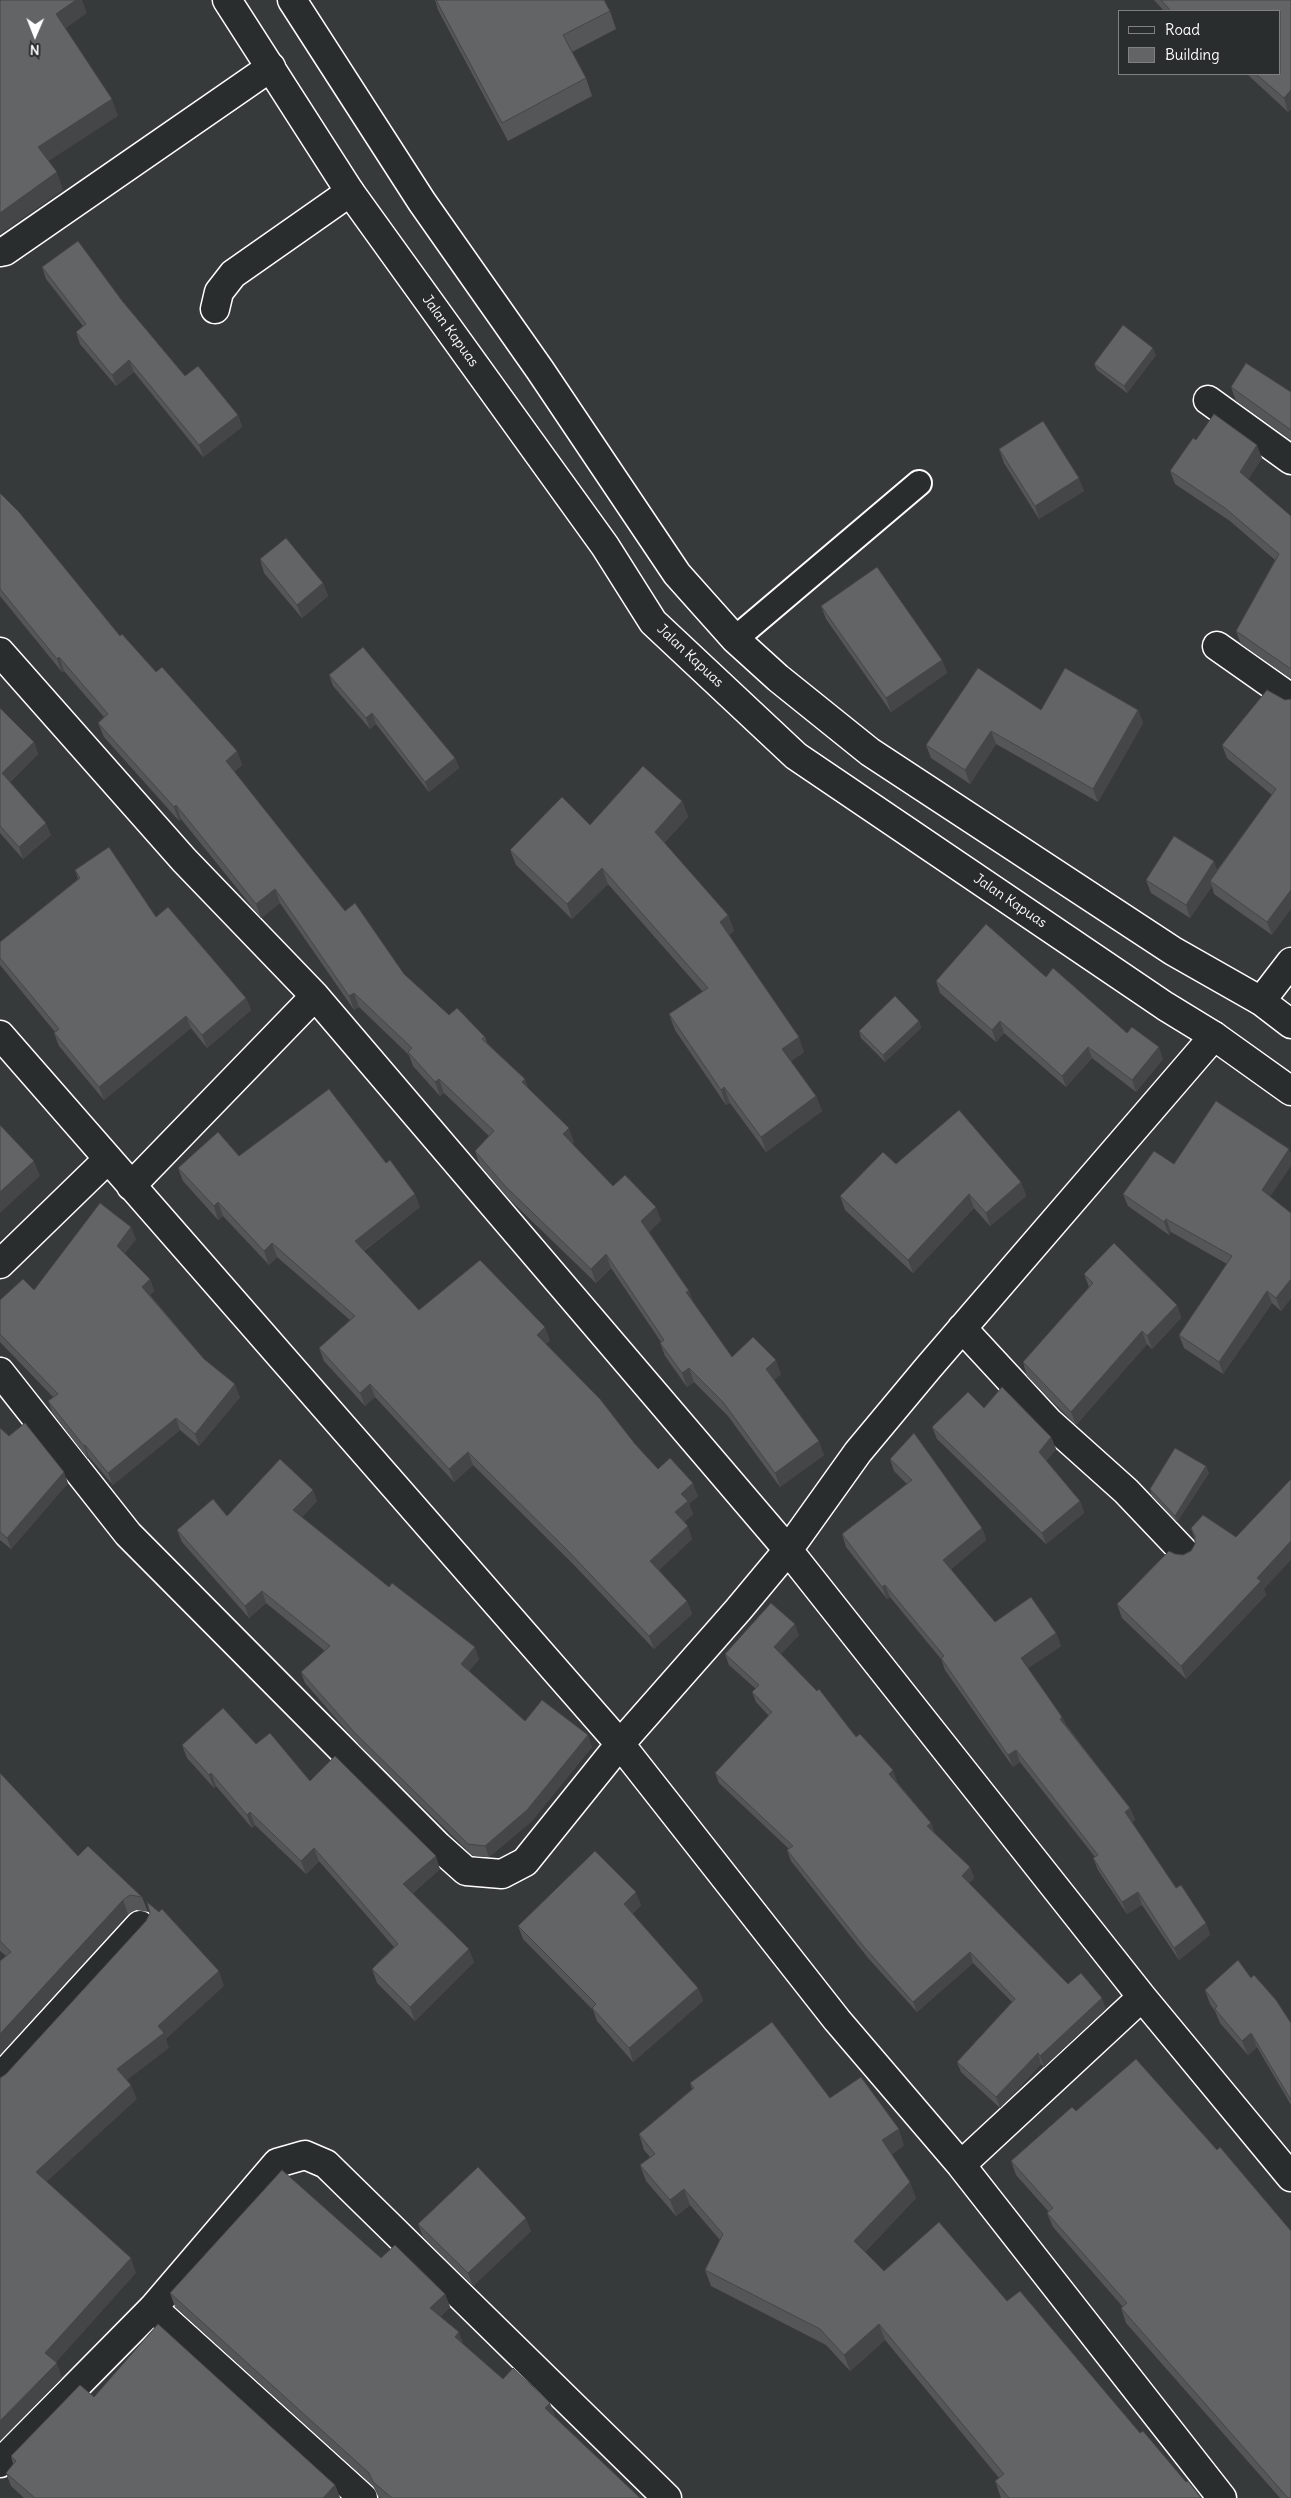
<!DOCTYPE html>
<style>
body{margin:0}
#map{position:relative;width:1291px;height:2498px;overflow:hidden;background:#373a3b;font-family:Delius,sans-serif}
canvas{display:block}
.legend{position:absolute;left:1118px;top:10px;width:162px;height:65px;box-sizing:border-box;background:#2a2d2e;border:1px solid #7f8182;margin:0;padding:6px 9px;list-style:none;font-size:15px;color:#fff}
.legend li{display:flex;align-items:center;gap:10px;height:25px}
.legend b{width:25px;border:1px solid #7f8182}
.north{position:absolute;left:10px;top:10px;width:50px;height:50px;-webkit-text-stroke:4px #2a2d2e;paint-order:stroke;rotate:181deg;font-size:14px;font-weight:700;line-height:20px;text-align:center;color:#fff}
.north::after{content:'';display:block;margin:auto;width:18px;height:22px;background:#fff;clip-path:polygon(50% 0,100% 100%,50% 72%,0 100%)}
</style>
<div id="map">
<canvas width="1291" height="2498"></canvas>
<ul class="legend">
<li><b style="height:6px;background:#2a2d2e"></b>Road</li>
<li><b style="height:14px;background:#636465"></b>Building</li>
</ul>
<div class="north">N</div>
</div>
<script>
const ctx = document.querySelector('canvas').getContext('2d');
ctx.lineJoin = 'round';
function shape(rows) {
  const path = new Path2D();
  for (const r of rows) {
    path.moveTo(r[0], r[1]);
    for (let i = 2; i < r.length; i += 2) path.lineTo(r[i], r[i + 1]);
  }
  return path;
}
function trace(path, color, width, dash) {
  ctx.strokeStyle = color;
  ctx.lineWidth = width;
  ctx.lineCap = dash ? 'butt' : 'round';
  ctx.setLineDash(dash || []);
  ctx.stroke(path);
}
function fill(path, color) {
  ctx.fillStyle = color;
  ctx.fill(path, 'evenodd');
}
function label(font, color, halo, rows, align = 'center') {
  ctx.font = font + ' Delius,sans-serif';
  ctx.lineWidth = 5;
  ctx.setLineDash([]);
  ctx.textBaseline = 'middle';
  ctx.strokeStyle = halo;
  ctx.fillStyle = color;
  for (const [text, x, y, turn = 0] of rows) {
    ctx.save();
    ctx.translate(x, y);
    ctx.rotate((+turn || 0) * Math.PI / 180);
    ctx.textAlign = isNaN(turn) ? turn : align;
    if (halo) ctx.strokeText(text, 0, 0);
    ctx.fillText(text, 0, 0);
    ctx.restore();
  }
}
const lane = shape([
 [735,639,919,483]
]);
const street = shape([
 [0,252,5,251,271,67],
 [215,309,219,292,233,274,350,192],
 [1208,400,1291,460],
 [1217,646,1291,698],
 [0,652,184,860,315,996,788,1550,1142,1997,1291,2177],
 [1261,1001,1291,962],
 [0,1035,620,1744,837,2020,961,2165,1222,2498],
 [131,1186,315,996],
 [0,1264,107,1160],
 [962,1328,1049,1422,1126,1491,1185,1553],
 [0,1372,128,1534,438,1846,466,1871,502,1874,525,1862,620,1744,738,1610,788,1550,858,1452,928,1368,1214,1036],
 [0,2078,140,1925],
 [961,2165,1142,1997],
 [153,2308,363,2498],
 [0,2463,153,2308,277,2163,305,2155,326,2164,667,2498]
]);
const secondary = shape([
 [227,0,350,192,605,546,653,622,796,756,1165,1006,1214,1036,1291,1091],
 [292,0,422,202,540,370,677,574,735,639,778,678,870,752,1173,951,1261,1001,1291,1024]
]);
const wall = shape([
 [435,0,604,0,610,11,616,29,572,52,586,78,592,96,508,141,438,10],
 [1154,0,1291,0,1291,109,1288,112,1247,74,1280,74,1280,11,1164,11],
 [42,267,123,302,185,376,238,415,242,427,203,457,134,372,116,386,80,344,76,332,83,326,46,279],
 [1156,355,1127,393,1097,370,1094,364],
 [1231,387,1291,392,1291,440,1236,401],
 [1196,440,1262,458,1248,479,1291,516,1291,679,1241,644,1236,631,1275,560,1230,521,1175,484,1170,471],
 [999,449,1084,491,1039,519,1004,463],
 [0,493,120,636,237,751,242,765,234,772,345,911,404,974,449,1015,485,1037,487,1043,525,1079,528,1089,574,1142,572,1144,613,1186,661,1220,649,1232,689,1291,692,1301,732,1357,781,1374,774,1380,824,1455,780,1487,728,1416,694,1382,687,1387,665,1356,660,1343,661,1342,611,1268,596,1283,510,1200,480,1165,475,1151,489,1136,444,1093,440,1096,413,1066,409,1055,359,1007,354,1010,280,903,261,918,181,819,179,821,104,737,98,723,104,717,64,671,62,672,0,596],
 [260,559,323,583,328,596,302,618,264,573],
 [821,606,942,660,947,673,891,712,826,619],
 [329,675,455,758,459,768,429,792,376,724,370,729,333,686],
 [1285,700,1272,935,1214,894,1212,886,1190,918,1151,893,1146,880,1217,870,1272,795,1227,758,1222,745],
 [0,708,34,742,38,754,10,782,51,835,23,859,0,833],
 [1041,710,1138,710,1143,723,1098,802,996,744,970,784,931,758,926,745],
 [682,801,688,817,664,843,728,915,734,931,729,935,804,1052,791,1061,816,1096,822,1111,766,1152,730,1103,726,1105,675,1030,669,1014,703,992,608,884,572,919,516,865,510,850,590,825],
 [75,870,156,917,246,998,251,1010,207,1048,191,1028,104,1100,59,1046,54,1033,55,1032,0,965,0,942,78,879],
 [1046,977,1163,1059,1136,1092,1092,1058,1066,1087,1004,1033,996,1042,940,993,936,981],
 [919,1021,921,1028,885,1062,861,1038,859,1031],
 [239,1156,420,1207,364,1251,419,1310,550,1340,546,1344,635,1444,658,1469,698,1496,689,1504,693,1514,684,1522,692,1539,659,1570,687,1601,692,1614,654,1649,573,1564,473,1465,454,1482,375,1397,365,1406,324,1361,319,1348,350,1320,277,1257,269,1265,223,1216,218,1220,183,1181,178,1168],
 [896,1164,1021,1182,1026,1196,990,1226,974,1208,913,1273,845,1210,840,1196],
 [1174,1164,1270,1197,1291,1213,1291,1298,1281,1311,1272,1303,1223,1374,1184,1348,1179,1335,1227,1264,1171,1232,1169,1235,1128,1206,1123,1194],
 [136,1239,124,1254,150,1279,154,1291,150,1295,204,1359,240,1397,199,1446,180,1430,113,1485,89,1457,88,1459,53,1414,48,1401,53,1397,0,1342,0,1300,34,1290],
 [1084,1274,1177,1305,1181,1318,1152,1349,1147,1344,1076,1425,1027,1376,1023,1362,1089,1287],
 [984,1408,1051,1437,1056,1449,1046,1461,1080,1501,1084,1513,1046,1544,937,1439,932,1427],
 [0,1428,9,1436,68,1483,11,1549,0,1540],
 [890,1459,982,1528,986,1540,951,1569,995,1622,1056,1633,1061,1646,1028,1668,1062,1717,1066,1725,1130,1808,1135,1820,1132,1822,1176,1888,1206,1923,1210,1935,1179,1960,1142,1905,1127,1914,1098,1870,1093,1858,1095,1857,1020,1762,1013,1767,945,1670,941,1659,890,1597,887,1599,846,1547,842,1534,907,1484,894,1471],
 [1206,1466,1209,1473,1177,1522,1152,1496,1150,1489],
 [317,1501,302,1517,479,1659,469,1671,525,1721,592,1747,531,1822,489,1857,473,1856,359,1745,305,1683,301,1672,325,1651,266,1603,249,1618,182,1542,177,1530,227,1516],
 [1191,1528,1264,1589,1266,1595,1186,1679,1122,1618,1117,1604,1175,1554,1183,1555,1191,1551,1195,1544,1195,1541],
 [799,1635,781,1654,897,1781,896,1781,931,1823,934,1833,970,1867,974,1878,969,1883,1068,1984,1106,2009,1044,2067,1041,2064,1000,2108,961,2072,957,2062,1012,2002,973,1963,917,2012,868,1958,791,1861,787,1850,789,1849,719,1783,715,1773,769,1716,756,1702,752,1692,756,1689,729,1665,725,1654],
 [256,1744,440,1869,413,1893,474,1962,415,2021,377,1983,372,1969,394,1947,319,1861,306,1874,255,1825,252,1828,216,1786,214,1788,187,1758,182,1745],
 [0,1773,78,1856,142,1897,148,1912,136,1910,128,1914,6,1956,0,1951],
 [641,1905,632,1914,698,1988,703,2001,633,2062,597,2021,593,2010,523,1939,518,1926],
 [1251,1978,1291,2023,1291,2105,1257,2047,1248,2055,1220,2023,1215,2011,1210,2004,1205,1990],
 [690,2083,830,2098,904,2145,892,2154,916,2198,865,2252,884,2271,1007,2301,1140,2433,1201,2498,1001,2498,995,2481,999,2478,885,2340,850,2371,826,2345,711,2286,705,2270,720,2240,690,2205,676,2216,646,2181,640,2165,650,2157,644,2150,639,2134,692,2089],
 [1072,2107,1291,2498,1280,2498,1126,2323,1121,2308,1123,2307,1053,2227,1047,2213,1049,2212,1016,2175,1011,2161],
 [418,2224,531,2231,473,2286,423,2237],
 [381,2258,445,2294,450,2307,440,2317,463,2344,503,2379,555,2416,555,2417,640,2498,381,2498,378,2496,373,2486,175,2307,170,2293],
 [94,2397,335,2485,340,2498,24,2498,11,2486,6,2473,13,2464,11,2456]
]);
const shadedWall = shape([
 [76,0,82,0,87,13,62,31,56,14],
 [1291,90,1291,109,1288,112,1284,98],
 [112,99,118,116,44,164,38,147],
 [57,172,63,190,0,234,0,213],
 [1153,348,1156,355,1127,393,1124,386],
 [129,360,134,372,116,386,112,375],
 [238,415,242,427,203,457,199,445],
 [1257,445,1262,458,1245,485,1240,472],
 [1079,478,1084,491,1039,519,1035,506],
 [323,583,328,596,302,618,297,605],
 [59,657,64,671,62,672,57,659],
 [942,660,947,673,891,712,886,698],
 [1138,710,1143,723,1098,802,1093,789],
 [372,713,376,724,370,729,366,718],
 [991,731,996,744,970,784,965,770],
 [34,742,38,754,6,785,2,773],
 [237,751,242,765,231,775,226,761],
 [455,758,459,768,429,792,425,782],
 [682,801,688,817,660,847,655,832],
 [176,805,181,819,179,821,174,807],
 [46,823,51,835,23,859,19,847],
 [1214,861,1219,875,1210,881,1212,886,1190,918,1186,905],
 [602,868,608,884,572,919,567,904],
 [275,889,280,903,261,918,256,904],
 [1291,890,1291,909,1272,935,1267,922],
 [728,915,734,931,726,937,720,922],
 [354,993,359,1007,354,1010,349,996],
 [246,998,251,1010,207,1048,202,1035],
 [186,1016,191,1028,104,1100,99,1087],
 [919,1021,921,1028,885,1062,883,1055],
 [1000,1021,1004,1033,996,1042,992,1030],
 [799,1037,804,1052,787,1064,782,1049],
 [1088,1047,1092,1058,1066,1087,1062,1076],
 [1159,1047,1163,1059,1136,1092,1132,1080],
 [439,1079,444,1093,440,1096,435,1082],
 [525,1079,530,1093,522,1082],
 [724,1087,730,1103,726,1105,721,1090],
 [816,1096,822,1111,766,1152,761,1137],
 [569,1128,574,1142,568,1148,563,1134],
 [1289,1149,1291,1154,1291,1166,1266,1203,1262,1190],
 [34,1161,40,1176,0,1213,0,1192],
 [1021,1182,1026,1196,990,1226,986,1213],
 [415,1194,420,1207,359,1254,355,1241],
 [969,1194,974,1208,913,1273,908,1260],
 [218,1202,223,1216,218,1220,214,1206],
 [656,1207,661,1220,646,1235,641,1221],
 [1166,1219,1171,1232,1169,1235,1164,1222],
 [131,1227,136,1239,121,1258,117,1246],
 [272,1243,277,1257,269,1265,264,1251],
 [606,1254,611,1268,596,1283,591,1269],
 [150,1279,154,1291,146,1299,142,1287],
 [1291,1279,1291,1298,1281,1311,1276,1298],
 [689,1291,694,1304,686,1292],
 [1267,1291,1272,1303,1223,1374,1219,1362],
 [1177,1305,1181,1318,1152,1349,1147,1336],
 [545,1327,550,1340,541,1348,537,1335],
 [1142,1331,1147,1344,1076,1425,1071,1412],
 [776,1360,781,1374,771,1383,766,1369],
 [689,1368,694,1382,687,1387,682,1373],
 [235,1384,240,1397,199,1446,195,1434],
 [370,1384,375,1397,365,1406,360,1393],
 [176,1418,180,1430,113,1485,108,1473],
 [1051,1437,1056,1449,1043,1464,1039,1452],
 [819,1441,824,1455,780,1487,775,1473],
 [85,1445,89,1457,88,1459,84,1446],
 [468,1452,473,1465,454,1482,449,1469],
 [1206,1466,1209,1473,1177,1522,1175,1516],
 [64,1472,68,1483,11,1549,7,1538],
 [693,1483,698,1496,689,1504,693,1514,680,1526,675,1512,681,1494],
 [313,1490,317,1501,297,1522,293,1510],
 [1080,1501,1084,1513,1046,1544,1042,1533],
 [688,1526,692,1539,655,1574,650,1561],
 [982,1528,986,1540,947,1572,943,1560],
 [1291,1541,1291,1560,1264,1589,1266,1595,1186,1679,1181,1666,1257,1578],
 [885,1585,890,1597,887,1599,882,1587],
 [262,1591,266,1603,249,1618,245,1606],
 [687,1601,692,1614,654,1649,649,1636],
 [795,1624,799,1635,778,1657,774,1647],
 [1056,1633,1061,1646,1025,1670,1021,1658],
 [475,1647,479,1659,465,1676,461,1664],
 [1062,1717,1067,1729,1060,1719],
 [588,1735,592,1747,531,1822,489,1857,485,1846],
 [1016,1750,1020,1762,1013,1767,1008,1755],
 [893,1770,897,1781,893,1784,889,1774],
 [211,1773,216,1786,214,1788,209,1775],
 [1130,1808,1135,1820,1130,1824,1125,1812],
 [250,1812,255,1825,252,1828,247,1815],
 [931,1823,935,1833,930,1837,927,1826],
 [314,1848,319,1861,306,1874,301,1861],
 [436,1856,440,1869,408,1897,403,1884],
 [970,1867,974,1878,966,1886,962,1876],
 [636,1892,641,1905,628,1917,624,1904],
 [1138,1892,1142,1905,1127,1914,1122,1902],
 [123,1900,128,1914,0,2055,0,2034],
 [1206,1923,1210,1935,1179,1960,1174,1948],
 [469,1949,474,1962,415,2021,410,2007],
 [970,1952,973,1963,917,2012,913,2002],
 [219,1971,224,1986,166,2039,169,2048,122,2084,117,2069,158,2026],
 [698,1988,703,2001,633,2062,629,2048],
 [1102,1998,1106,2009,1044,2067,1040,2056],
 [1251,2033,1257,2047,1248,2055,1242,2041],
 [1038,2053,1041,2064,1000,2108,996,2097],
 [131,2085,137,2099,41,2187,36,2172],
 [899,2129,904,2145,888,2156,882,2140],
 [910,2182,916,2198,860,2257,854,2241],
 [684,2189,690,2205,676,2216,670,2200],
 [526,2218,531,2231,473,2286,468,2273],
 [131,2258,136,2273,51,2368,45,2353],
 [445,2294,450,2307,435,2322,430,2308],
 [879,2324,885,2340,850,2371,844,2355],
 [459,2332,464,2346,455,2337],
 [57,2363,62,2378,0,2441,0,2421],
 [550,2403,555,2416,550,2422,545,2408],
 [335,2485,340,2498,323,2498]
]);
const building = shape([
 [0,0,76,0,56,14,112,99,38,147,57,172,0,213,0,0],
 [436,0,604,0,610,11,563,35,586,78,502,123,436,0],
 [1161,0,1291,0,1291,90,1284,98,1256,74,1280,74,1280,11,1171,11,1161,0],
 [78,241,123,302,185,376,198,366,238,415,199,445,129,360,112,375,76,332,86,324,42,267,78,241],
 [1123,325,1153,348,1124,386,1094,364,1123,325],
 [1246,363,1291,392,1291,430,1231,387,1246,363],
 [1214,414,1257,445,1240,472,1291,516,1291,669,1236,631,1279,554,1225,508,1170,471,1193,438,1196,440,1214,414],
 [1043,421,1079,478,1035,506,999,449,1043,421],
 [0,493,19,512,120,636,122,634,156,672,162,667,237,751,226,761,345,911,355,903,404,974,449,1015,457,1008,485,1037,482,1039,525,1079,522,1082,569,1128,563,1134,613,1186,625,1175,656,1207,641,1221,689,1291,686,1292,732,1357,753,1337,776,1360,766,1369,819,1441,775,1473,723,1402,689,1368,682,1373,660,1343,664,1340,606,1254,591,1269,505,1186,475,1151,494,1131,439,1079,435,1082,408,1052,412,1048,354,993,349,996,275,889,256,904,176,805,174,807,98,723,108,714,59,657,57,659,0,589,0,493],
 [286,538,323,583,297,605,260,559,286,538],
 [877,567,942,660,886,698,821,606,877,567],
 [363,647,455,758,425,782,372,713,366,718,329,675,363,647],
 [978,668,1041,710,1065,668,1138,710,1093,789,991,731,965,770,926,745,978,668],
 [1267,690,1285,700,1291,699,1291,890,1267,922,1210,881,1276,789,1222,745,1267,690],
 [0,708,34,742,2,773,46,823,19,847,0,826,0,708],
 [643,766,682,801,655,832,728,915,720,922,799,1037,782,1049,816,1096,761,1137,724,1087,721,1090,669,1014,708,988,602,868,567,904,510,850,562,797,590,825,643,766],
 [1174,836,1214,861,1186,905,1146,880,1174,836],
 [109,847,156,917,168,907,246,998,202,1035,186,1016,99,1087,54,1033,59,1029,0,958,0,942,80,878,75,870,109,847],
 [986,924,1046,977,1053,968,1127,1033,1132,1027,1159,1047,1132,1080,1088,1047,1062,1076,1000,1021,992,1030,936,981,986,924],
 [895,996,919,1021,883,1055,859,1031,895,996],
 [329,1089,386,1163,390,1160,415,1194,355,1241,419,1310,480,1260,545,1327,537,1335,600,1399,635,1444,658,1469,670,1458,693,1483,681,1494,688,1501,675,1512,688,1526,650,1561,687,1601,649,1636,568,1551,468,1452,449,1469,370,1384,360,1393,319,1348,355,1316,272,1243,264,1251,218,1202,214,1206,178,1168,218,1132,239,1156,329,1089],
 [1216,1101,1289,1149,1262,1190,1291,1213,1291,1279,1276,1298,1267,1291,1219,1362,1179,1335,1232,1256,1166,1219,1164,1222,1123,1194,1154,1151,1174,1164,1216,1101],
 [959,1110,1021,1182,986,1213,969,1194,908,1260,840,1196,883,1152,896,1164,959,1110],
 [0,1125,34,1161,0,1192,0,1125],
 [100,1203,131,1227,117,1246,150,1279,142,1287,204,1359,235,1384,195,1434,176,1418,108,1473,85,1445,84,1446,48,1401,58,1394,0,1334,0,1300,23,1279,34,1290,100,1203],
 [1114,1243,1177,1305,1147,1336,1142,1331,1071,1412,1023,1362,1093,1283,1084,1274,1114,1243],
 [1002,1387,1051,1437,1039,1452,1080,1501,1042,1533,932,1427,968,1392,984,1408,1002,1387],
 [25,1423,64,1472,7,1538,0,1532,0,1428,9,1436,25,1423],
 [914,1433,982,1528,943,1560,995,1622,1031,1597,1056,1633,1021,1658,1062,1717,1060,1719,1130,1808,1125,1812,1176,1888,1181,1885,1206,1923,1174,1948,1138,1892,1122,1902,1093,1858,1098,1855,1016,1750,1008,1755,941,1658,944,1656,885,1585,882,1587,842,1534,912,1480,890,1459,914,1433],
 [1175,1448,1206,1466,1175,1516,1150,1489,1175,1448],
 [280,1459,313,1490,293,1510,389,1587,392,1583,475,1647,461,1664,525,1721,542,1700,588,1735,527,1810,485,1846,468,1844,355,1733,301,1672,330,1646,262,1591,245,1606,177,1530,213,1499,227,1516,280,1459],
 [1291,1479,1291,1541,1257,1578,1261,1581,1181,1666,1117,1604,1169,1551,1175,1554,1183,1555,1191,1551,1195,1544,1195,1536,1191,1528,1203,1515,1236,1537,1291,1479],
 [771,1603,795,1624,774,1647,817,1691,819,1689,856,1737,860,1734,893,1770,889,1774,931,1823,927,1826,970,1867,962,1876,1068,1984,1081,1973,1102,1998,1040,2056,1038,2053,996,2097,957,2062,1015,1999,970,1952,913,2002,864,1947,787,1850,793,1846,715,1773,772,1712,752,1692,759,1685,725,1654,771,1603],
 [223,1708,256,1744,270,1733,310,1781,335,1756,436,1856,403,1884,469,1949,410,2007,372,1969,398,1944,314,1848,301,1861,250,1812,247,1815,211,1773,209,1775,182,1745,223,1708],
 [0,1773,78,1856,88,1846,142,1897,130,1895,123,1900,0,2034,0,1961,11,1952,0,1941,0,1773],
 [595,1851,636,1892,624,1904,698,1988,629,2048,592,2008,596,2004,518,1926,595,1851],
 [147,1902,159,1912,162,1909,219,1971,158,2026,164,2033,117,2069,131,2085,36,2172,131,2258,45,2353,57,2363,0,2421,0,2078,6,2074,146,1921,150,1913,147,1902],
 [1238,1960,1251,1978,1254,1975,1276,2000,1291,2023,1291,2100,1251,2033,1242,2041,1215,2009,1217,2006,1205,1990,1238,1960],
 [772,2022,830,2098,861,2077,899,2129,882,2140,910,2182,854,2241,884,2271,939,2222,1007,2301,1020,2291,1140,2433,1143,2431,1186,2482,1188,2481,1201,2498,1009,2498,995,2481,1004,2474,879,2324,844,2355,820,2329,705,2270,723,2234,684,2189,670,2200,640,2165,655,2154,639,2134,694,2088,690,2083,772,2022],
 [1136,2059,1217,2150,1220,2147,1291,2231,1291,2498,1288,2498,1121,2308,1127,2303,1047,2213,1053,2208,1011,2161,1072,2107,1076,2111,1136,2059],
 [478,2167,526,2218,468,2273,418,2224,478,2167],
 [282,2170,381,2258,395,2245,445,2294,430,2308,459,2332,455,2337,503,2379,513,2368,550,2403,545,2408,640,2498,392,2498,373,2482,369,2473,170,2293,282,2170],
 [158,2324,335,2485,323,2498,35,2498,6,2473,16,2461,11,2456,80,2385,94,2397,158,2324]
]);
const streetNames = [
 ["Jalan Kapuas",450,331,54],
 ["Jalan Kapuas",690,656,43],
 ["Jalan Kapuas",1010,901,34]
];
trace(lane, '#fff', 28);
trace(street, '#fff', 31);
trace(secondary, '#fff', 31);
trace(lane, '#2a2d2e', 24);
trace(street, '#2a2d2e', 28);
trace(secondary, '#2a2d2e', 28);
fill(wall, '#555657');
fill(shadedWall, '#454647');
fill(building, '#636465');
trace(building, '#454647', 1);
label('14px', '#fff', '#2a2d2e', streetNames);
</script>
